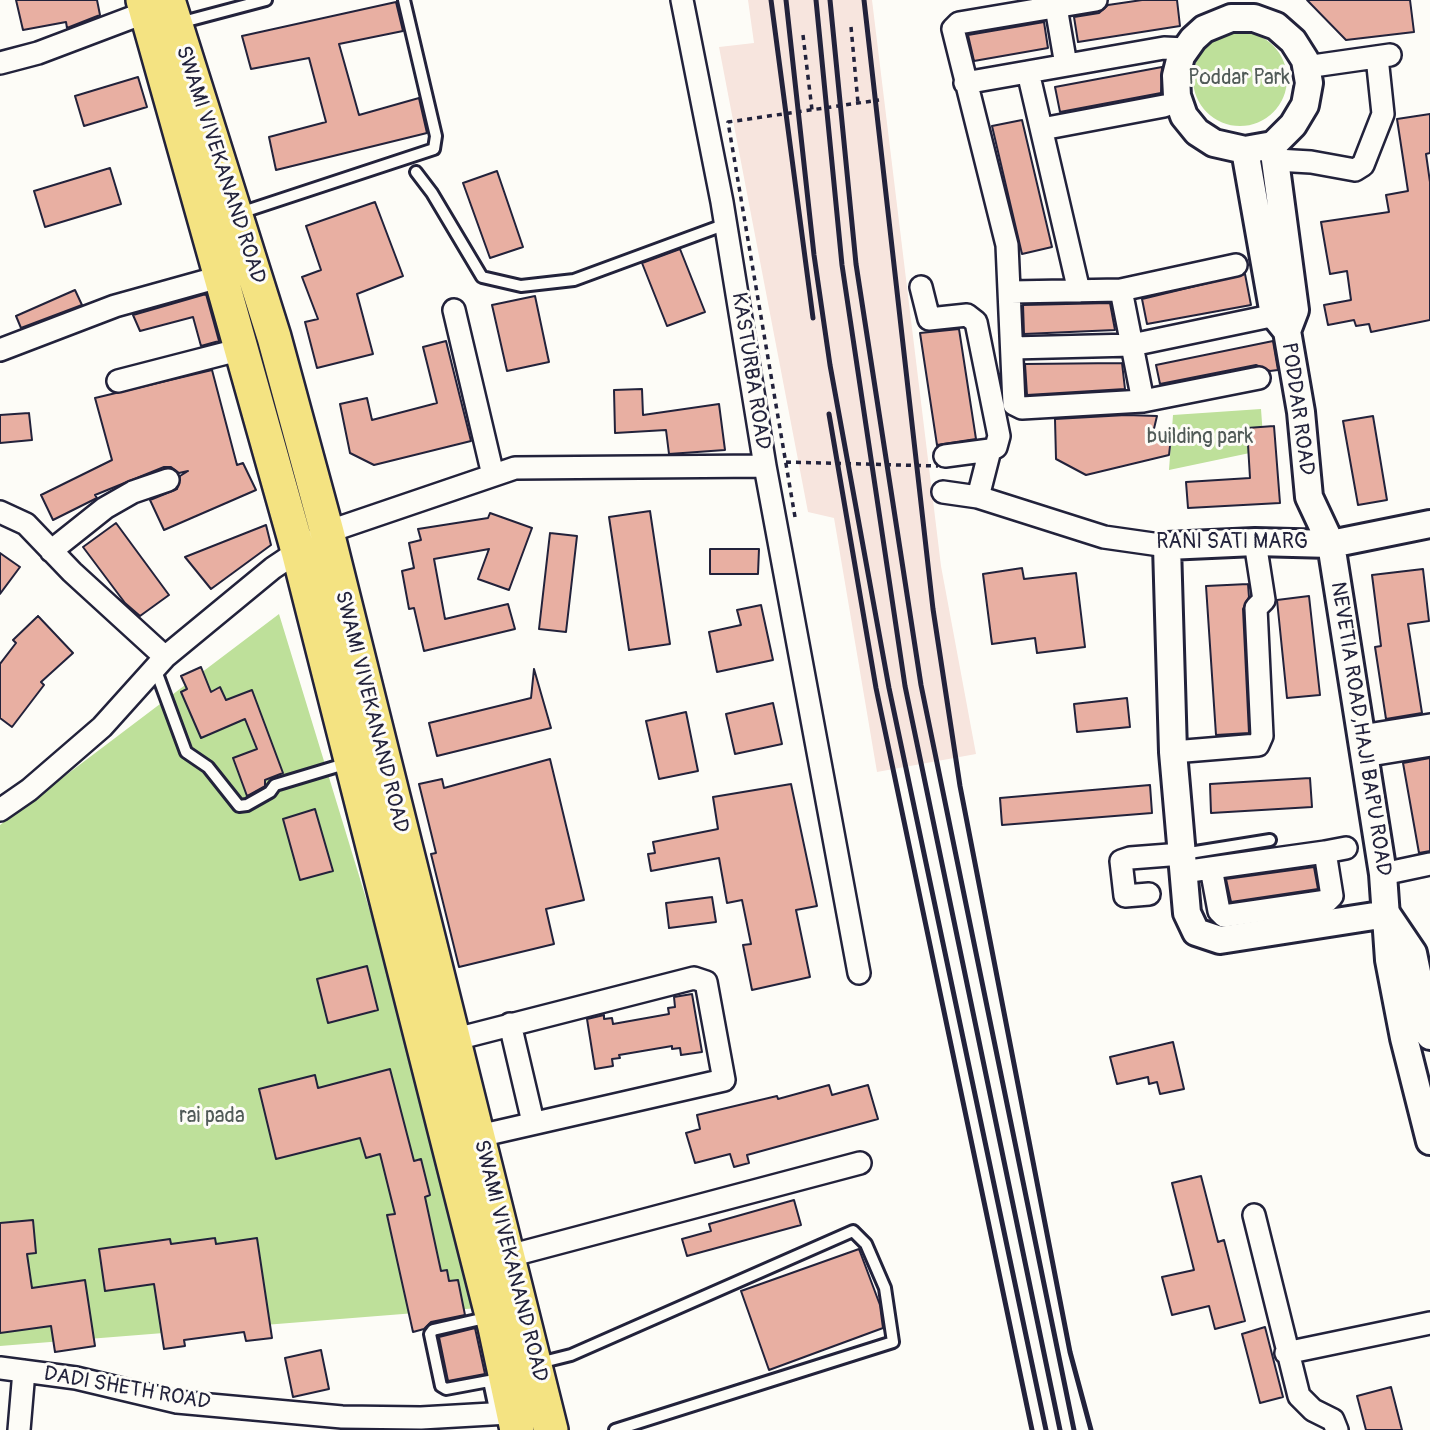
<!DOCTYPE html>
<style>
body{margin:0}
canvas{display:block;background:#fdfcf7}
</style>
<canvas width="1430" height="1430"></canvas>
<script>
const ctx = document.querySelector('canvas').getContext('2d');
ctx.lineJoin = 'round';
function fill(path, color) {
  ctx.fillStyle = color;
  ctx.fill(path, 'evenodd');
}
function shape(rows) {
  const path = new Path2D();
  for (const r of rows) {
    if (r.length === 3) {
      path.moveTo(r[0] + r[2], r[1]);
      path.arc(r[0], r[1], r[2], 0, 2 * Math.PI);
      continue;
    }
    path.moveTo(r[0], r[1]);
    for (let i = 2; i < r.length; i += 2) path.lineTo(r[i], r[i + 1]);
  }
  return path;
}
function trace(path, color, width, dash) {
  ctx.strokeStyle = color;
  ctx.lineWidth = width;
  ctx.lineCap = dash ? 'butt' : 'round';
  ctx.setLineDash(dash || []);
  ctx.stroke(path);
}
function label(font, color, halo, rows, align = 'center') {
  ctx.font = font + ' Pangolin,sans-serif';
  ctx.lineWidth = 6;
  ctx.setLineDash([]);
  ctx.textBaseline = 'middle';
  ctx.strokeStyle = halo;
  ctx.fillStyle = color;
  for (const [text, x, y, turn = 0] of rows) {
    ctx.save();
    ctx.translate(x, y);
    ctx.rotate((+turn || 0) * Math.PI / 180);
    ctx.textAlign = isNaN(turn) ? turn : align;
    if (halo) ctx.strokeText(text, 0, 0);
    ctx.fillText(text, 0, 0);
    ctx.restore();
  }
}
const built = shape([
 [748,0,872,0,941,566,976,754,877,772,834,518,808,512,719,47,754,43]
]);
const green = shape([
 [1240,79,47],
 [1261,409,1264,450,1169,470,1173,415],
 [279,614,491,1307,0,1346,0,825]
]);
const building = shape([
 [16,0,97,0,100,15,67,28,66,22,23,30,16,0],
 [1142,0,1177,0,1180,26,1078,42,1074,17,1099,13,1108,5,1142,0],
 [1307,0,1410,0,1414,32,1346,40,1307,0],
 [396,2,403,31,339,44,359,115,419,98,427,133,276,170,269,137,326,122,309,58,251,69,242,36,396,2],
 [1044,22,1048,48,974,61,968,35,1044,22],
 [1162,67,1161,93,1060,112,1055,87,1162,67],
 [138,77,147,107,84,126,75,96,138,77],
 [1430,114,1430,153,1426,154,1430,182,1430,320,1371,332,1369,324,1356,326,1354,320,1328,325,1324,305,1351,300,1347,271,1330,274,1321,222,1389,212,1386,195,1408,191,1397,119,1430,114],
 [1022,120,1052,247,1022,254,992,126,1022,120],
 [110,168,121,204,45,227,34,191,110,168],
 [497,171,523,247,490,258,463,183,497,171],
 [375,202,403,276,357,294,373,354,317,368,305,322,318,319,302,277,321,270,306,226,375,202],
 [680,249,705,312,667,326,642,263,680,249],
 [1245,274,1251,305,1147,324,1142,299,1245,274],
 [75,290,82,305,21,328,16,316,75,290],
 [206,294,219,341,201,346,193,317,140,331,133,315,206,294],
 [535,296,549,362,507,371,492,305,535,296],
 [1110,303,1115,330,1024,334,1023,305,1110,303],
 [959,329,976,439,937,445,920,333,959,329],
 [446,341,471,441,374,465,350,453,340,404,367,398,372,420,437,403,423,347,446,341],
 [1273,341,1278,370,1270,371,1256,365,1160,384,1156,365,1273,341],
 [1122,363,1125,389,1027,395,1025,364,1122,363],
 [212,370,237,465,243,463,256,490,164,530,150,500,177,489,180,476,188,471,179,473,171,467,164,467,95,495,97,498,53,520,41,495,112,460,95,398,212,370],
 [642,389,643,415,719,404,725,450,669,454,666,430,615,433,614,390,642,389],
 [29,413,32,440,0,443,0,415,29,413],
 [1126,415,1157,416,1152,437,1171,437,1169,455,1086,475,1056,459,1055,419,1126,415],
 [1373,416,1387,500,1358,505,1343,421,1373,416],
 [1274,426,1280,503,1188,508,1186,482,1250,478,1247,428,1274,426],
 [650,511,670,644,629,650,609,517,650,511],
 [490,513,532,528,509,590,478,579,489,549,434,559,445,619,508,604,515,629,424,651,414,608,409,609,402,571,414,568,409,543,421,540,418,529,488,518,490,513],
 [116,523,169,595,140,616,125,603,83,547,116,523],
 [266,525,271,545,211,589,185,557,266,525],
 [550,533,577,536,566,632,539,629,550,533],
 [710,549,759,549,758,574,710,574,710,549],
 [0,553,20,567,0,594,0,553],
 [1022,568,1024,579,1076,573,1085,647,1037,653,1035,638,992,644,983,574,1022,568],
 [1423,569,1429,621,1408,624,1422,713,1386,719,1375,647,1381,646,1372,575,1423,569],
 [1248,584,1249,597,1243,609,1249,733,1216,735,1206,586,1248,584],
 [1309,596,1320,695,1287,698,1277,600,1309,596],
 [761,605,773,660,717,672,709,632,741,625,737,610,761,605],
 [38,616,73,653,41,682,44,685,12,727,0,718,0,664,16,643,13,640,38,616],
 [201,667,211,692,220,687,226,700,252,690,283,773,265,780,265,786,247,796,233,758,257,749,245,719,201,738,181,692,187,689,181,676,201,667],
 [534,669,551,728,437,756,429,723,531,698,534,669],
 [1127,698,1130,727,1077,732,1074,704,1127,698],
 [773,703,782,744,735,754,726,714,773,703],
 [686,712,698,771,659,779,646,721,686,712],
 [1430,758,1430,851,1419,853,1403,763,1430,758],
 [550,759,584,900,546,909,554,944,459,967,431,854,436,853,419,784,442,779,444,788,550,759],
 [1310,778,1312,807,1211,813,1210,784,1310,778],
 [791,784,817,906,796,910,810,977,752,990,743,945,751,944,742,900,727,903,719,858,651,871,648,854,655,853,653,842,718,829,713,797,791,784],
 [1150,785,1152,813,1002,825,1000,798,1150,785],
 [315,809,333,871,300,880,283,819,315,809],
 [1314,867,1318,889,1231,902,1226,879,1314,867],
 [712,897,716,922,669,928,666,903,712,897],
 [367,966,378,1010,328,1023,317,979,367,966],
 [692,994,702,1052,681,1055,680,1048,672,1049,672,1046,619,1055,620,1058,612,1059,613,1066,595,1069,587,1019,604,1015,604,1019,612,1018,613,1024,669,1014,668,1008,675,1007,674,997,692,994],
 [1173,1042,1184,1089,1160,1094,1157,1082,1149,1084,1148,1077,1117,1084,1110,1057,1173,1042],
 [390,1069,414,1161,421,1159,430,1195,425,1197,441,1271,447,1270,449,1281,458,1280,465,1315,431,1322,424,1329,413,1332,387,1215,395,1214,380,1154,366,1158,360,1138,276,1159,259,1089,315,1075,318,1088,390,1069],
 [829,1085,832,1095,868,1085,878,1119,747,1155,749,1163,734,1167,730,1154,695,1163,686,1133,700,1129,697,1115,777,1096,778,1099,829,1085],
 [1201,1176,1218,1242,1224,1240,1245,1321,1215,1329,1209,1306,1172,1315,1162,1277,1194,1270,1172,1183,1201,1176],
 [794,1200,801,1225,687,1256,682,1239,711,1231,709,1224,794,1200],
 [33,1220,36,1253,27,1254,32,1288,85,1280,95,1346,55,1352,51,1326,0,1333,0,1223,33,1220],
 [215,1238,216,1244,257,1238,272,1338,246,1341,244,1332,184,1340,185,1346,164,1349,154,1284,105,1291,99,1249,170,1239,171,1244,215,1238],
 [859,1249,880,1305,883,1328,769,1370,741,1291,859,1249],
 [1265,1327,1283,1397,1260,1403,1242,1334,1265,1327],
 [475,1328,485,1374,448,1381,439,1337,475,1328],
 [321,1350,329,1389,293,1397,285,1358,321,1350],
 [1391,1387,1402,1430,1366,1430,1357,1396,1391,1387]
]);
const path = shape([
 [851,27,858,103],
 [803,35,812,110]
]);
const service = shape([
 [179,23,266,0],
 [416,172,432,193,482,277,521,286,574,280,726,224],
 [240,213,434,149,436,136,404,0],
 [155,668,186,752,208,767,239,806,247,805,270,792,275,785,348,763],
 [1183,854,1270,840],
 [489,1322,481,1319,433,1330,430,1334,441,1386,446,1389,489,1381],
 [539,1363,571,1355,853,1231,866,1244,885,1288,893,1342,615,1430],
 [496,1414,489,1381,497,1378]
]);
const minor = shape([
 [1096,0,959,23,953,29,1007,245,1014,404,1022,408,1143,401,1259,378],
 [1056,7,1066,65],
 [0,63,38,53,157,8],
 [1306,67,1390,55],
 [1028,72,1079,291],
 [965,83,1164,48,1186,49],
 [1042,129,1164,106],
 [1276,160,1311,162,1355,170,1363,165,1383,114,1377,57],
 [921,287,929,319,967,315,976,322,999,436,996,447,990,450,945,456],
 [1121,290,1143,401],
 [1011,292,1121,290,1236,265],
 [454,310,493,475],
 [1012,348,1132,345,1290,312],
 [0,350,115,306,230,274],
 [118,381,242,349],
 [990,450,978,497,1104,537,1167,546],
 [765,466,859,973],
 [943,492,978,497],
 [0,512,26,524,72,572,165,657],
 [51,551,105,508,133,492,168,480],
 [1361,736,1430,725],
 [1173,752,1258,745,1262,736,1256,608,1264,600,1255,542],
 [1364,756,1430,745],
 [0,810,29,790,102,727,165,657,273,568,327,532,515,468,765,466,722,202,682,0],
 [1325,852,1346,848],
 [1183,872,1211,868,1325,852,1332,896,1327,901,1224,916,1219,911,1211,868],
 [1383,874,1430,864],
 [1149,894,1125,896,1121,861,1130,858,1182,854],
 [510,1024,533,1122],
 [452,1040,694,978,706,982,724,1080,479,1136],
 [1254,1215,1299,1396,1313,1410,1333,1420,1337,1430],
 [509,1256,860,1163],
 [1286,1353,1430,1323],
 [0,1368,76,1378,177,1402,342,1417,421,1418,526,1412],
 [19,1430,24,1371]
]);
const tertiary = shape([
 [1231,18,1254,18,1276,26,1293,41,1305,60,1309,83,1305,105,1293,125,1273,145,1245,150,1214,143,1197,132,1184,116,1177,96,1176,76,1181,56,1193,39,1204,29,1231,18],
 [1273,145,1295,310,1287,331],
 [1245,150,1274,315,1287,331,1301,412,1309,497,1331,544,1383,874,1389,960,1404,1038,1430,1141],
 [1387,914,1220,940,1196,932,1187,913,1173,752,1167,546,1255,542,1331,544,1430,524],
 [1388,916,1413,953,1430,1036]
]);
const primary = shape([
 [143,0,298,551,495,1327,517,1430],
 [168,0,274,337,327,532,551,1430]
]);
const rail = shape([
 [771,0,813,318],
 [786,0,814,255,830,365,889,688,1046,1430],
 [816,0,842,265,905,686,1060,1430],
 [830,0,856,264,921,685,1074,1430],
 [864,0,933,609,960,786,1070,1352,1091,1430],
 [829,414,876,688,1032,1430]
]);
const pathBridge = shape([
 [786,462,938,466],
 [795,517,728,122,879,100]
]);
const parkNames = [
 ["Poddar Park",1239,79],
 ["building park",1200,438],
 ["rai pada",212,1117]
];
const streetNames = [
 ["SWAMI VIVEKANAND ROAD",220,165,72],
 ["KASTURBA ROAD",750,371,81],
 ["PODDAR ROAD",1297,409,82],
 ["RANI SATI MARG",1232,543],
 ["SWAMI VIVEKANAND ROAD",371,712,76],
 ["NEVETIA ROAD,HAJI BAPU ROAD",1360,729,81],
 ["SWAMI VIVEKANAND ROAD",510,1261,76],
 ["DADI SHETH ROAD",127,1389,10]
];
fill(built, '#f7e5de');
fill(green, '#bee09a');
fill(building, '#e8afa2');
trace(building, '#22223b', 2);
trace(service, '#22223b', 16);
trace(minor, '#22223b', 26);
trace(tertiary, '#22223b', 32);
trace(primary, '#22223b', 38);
trace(path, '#22223b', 3.5, [5, 5]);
trace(service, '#fdfcf7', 10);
trace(minor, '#fdfcf7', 21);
trace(tertiary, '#fdfcf7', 26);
trace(primary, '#f4e382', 33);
trace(rail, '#22223b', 5);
trace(pathBridge, '#22223b', 3.5, [5, 5]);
label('21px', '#515b58', '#fdfcf7', parkNames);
label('21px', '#22223b', '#fdfcf7', streetNames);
</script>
